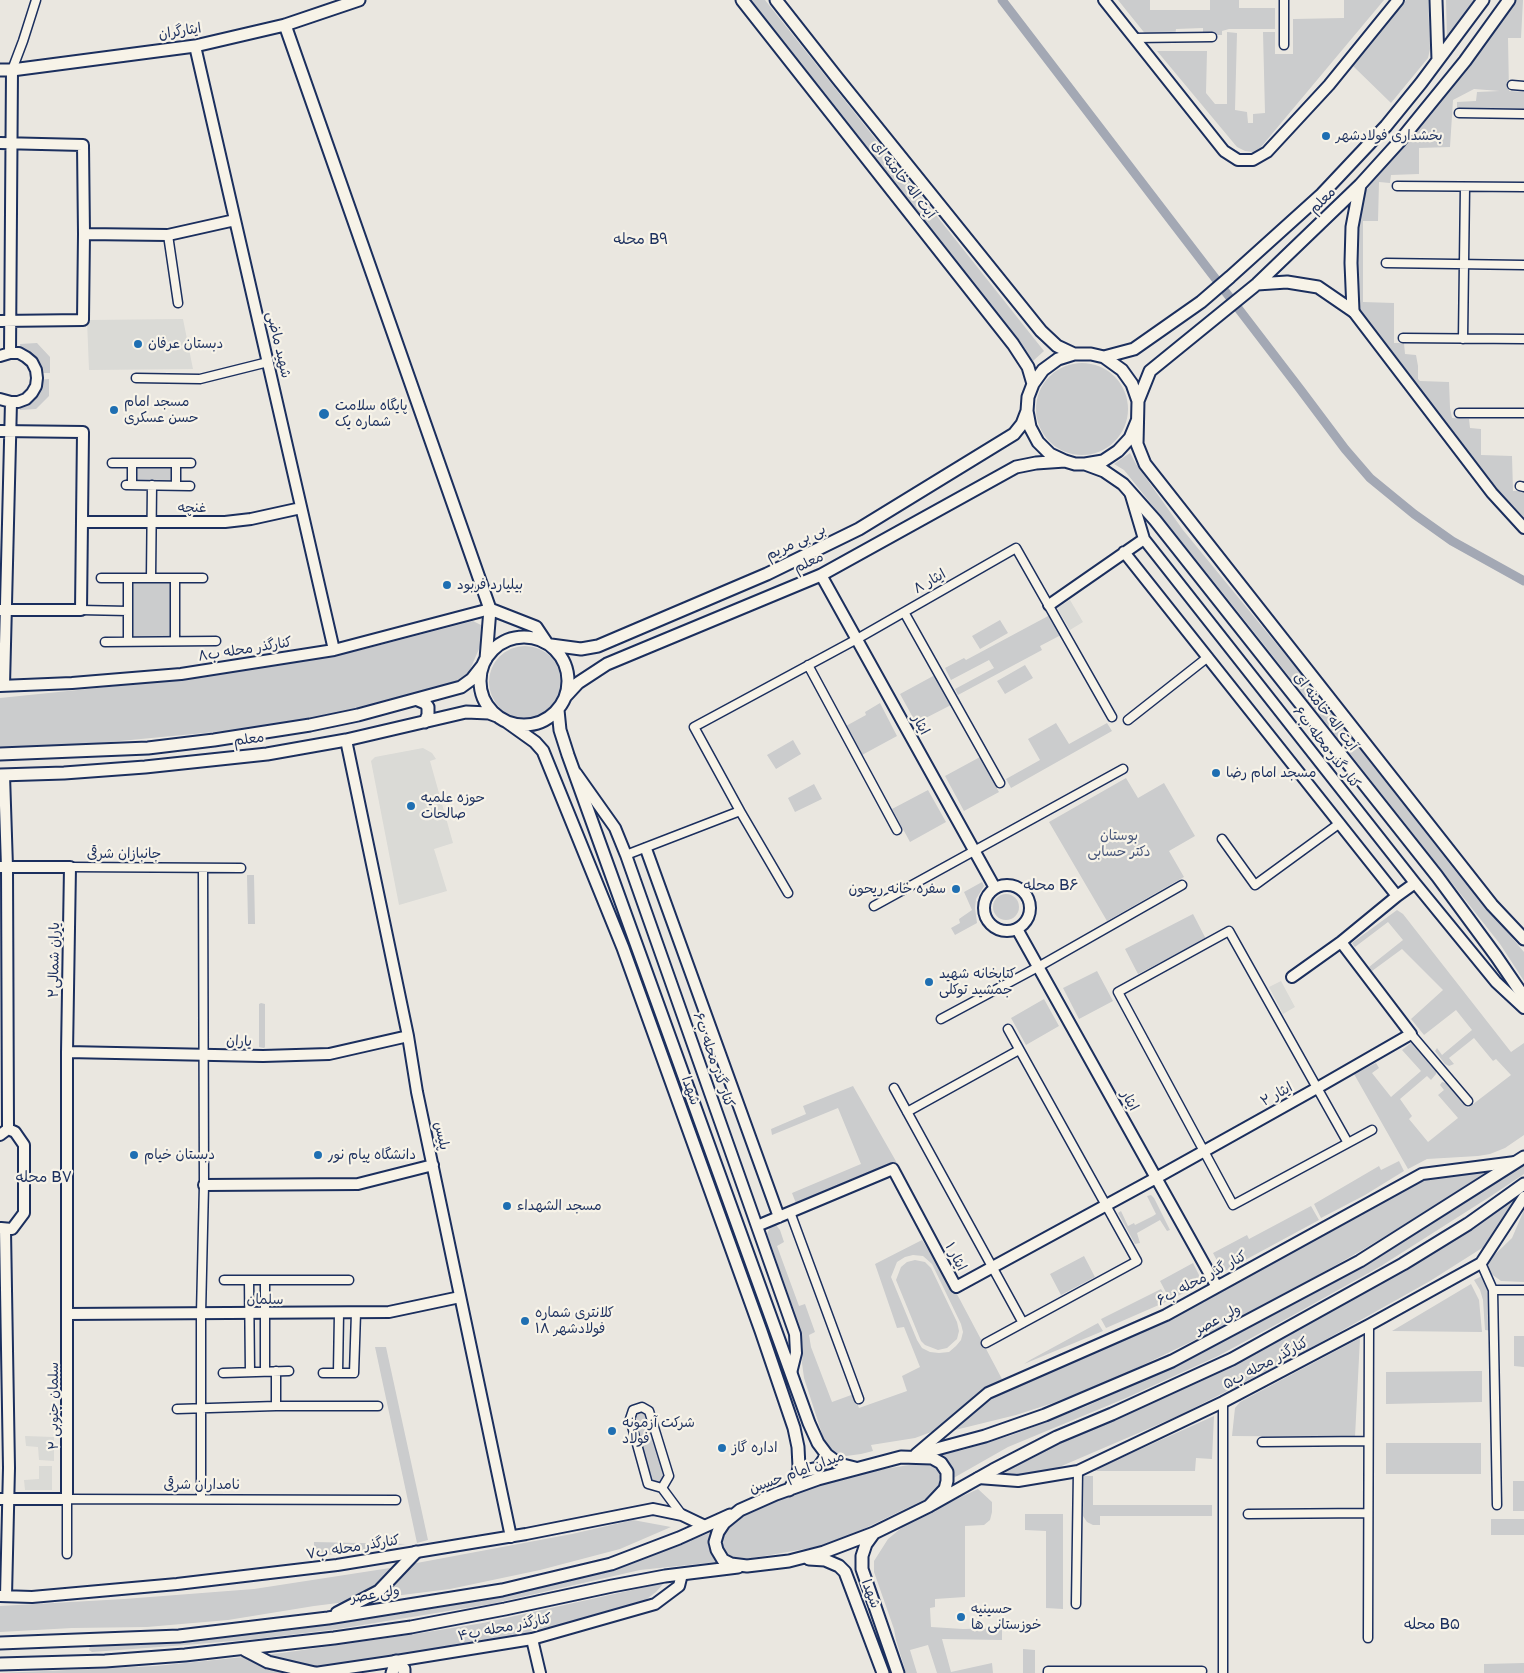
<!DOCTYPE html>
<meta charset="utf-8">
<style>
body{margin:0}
canvas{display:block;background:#eae7e0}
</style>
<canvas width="1524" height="1673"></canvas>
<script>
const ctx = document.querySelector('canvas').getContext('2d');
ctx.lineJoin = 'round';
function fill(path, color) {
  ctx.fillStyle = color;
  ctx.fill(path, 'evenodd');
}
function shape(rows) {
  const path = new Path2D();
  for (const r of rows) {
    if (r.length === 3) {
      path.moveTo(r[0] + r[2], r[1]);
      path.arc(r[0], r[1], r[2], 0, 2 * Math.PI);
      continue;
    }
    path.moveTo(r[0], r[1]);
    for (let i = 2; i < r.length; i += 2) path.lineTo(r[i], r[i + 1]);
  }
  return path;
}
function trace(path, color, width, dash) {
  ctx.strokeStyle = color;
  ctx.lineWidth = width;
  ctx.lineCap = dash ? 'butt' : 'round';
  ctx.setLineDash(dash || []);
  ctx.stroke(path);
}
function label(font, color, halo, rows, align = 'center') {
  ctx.font = font + ' "Balsamiq Sans","Playpen Sans Arabic",sans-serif';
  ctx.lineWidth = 4.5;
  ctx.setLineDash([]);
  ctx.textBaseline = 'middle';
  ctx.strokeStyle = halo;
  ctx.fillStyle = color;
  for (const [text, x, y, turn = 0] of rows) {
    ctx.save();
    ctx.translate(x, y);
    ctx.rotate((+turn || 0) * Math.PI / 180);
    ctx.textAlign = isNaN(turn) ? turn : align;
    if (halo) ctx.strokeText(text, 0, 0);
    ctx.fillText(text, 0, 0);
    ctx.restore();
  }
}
const built = shape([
 [183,319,193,369,89,370,87,320],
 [1070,600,1083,622,1070,630,1057,608],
 [423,748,432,753,436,759,430,761,453,843,434,849,447,891,399,905,371,761,375,757],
 [1281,981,1295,1007,1283,1014,1269,987],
 [25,1436,54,1437,54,1461,39,1460,38,1447,26,1446],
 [39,1466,52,1466,52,1490,25,1490,24,1480,39,1479]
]);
const green = shape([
 [750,0,765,0,1044,351,1033,361],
 [1118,0,1150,0,1150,10,1210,10,1210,0,1239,0,1239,8,1275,8,1275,29,1229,29,1222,31,1222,35,1203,35,1203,28,1176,29,1175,35,1147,36],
 [1344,0,1384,0,1261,147,1253,152,1245,151,1237,147,1157,51,1207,51,1206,93,1215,104,1227,104,1227,32,1237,33,1235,110,1247,112,1248,123,1253,123,1253,114,1265,113,1263,32,1275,32,1275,54,1293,54,1293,19,1344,18],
 [1406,0,1428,0,1430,49,1428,58,1391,103,1353,66],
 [1446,0,1476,0,1447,41],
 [1516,0,1523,0,1521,38,1508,38,1509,91,1524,92,1524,110,1457,109,1457,102,1476,101,1477,92,1500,91,1474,89,1453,100,1450,147,1419,148,1419,174,1391,175,1390,183,1379,182,1378,221,1363,221,1363,302,1394,303,1394,343,1404,343,1405,354,1416,355,1418,366,1418,379,1420,381,1449,382,1450,408,1452,418,1469,419,1470,428,1481,429,1481,455,1512,456,1513,491,1524,491,1524,523,1418,386,1356,311,1356,224,1364,193,1492,33],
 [37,343,50,357,50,373,38,373,21,351,20,344],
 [1082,409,46],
 [49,379,49,396,36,409,20,410,20,403,38,380],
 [1130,453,1136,464,1183,530,1315,691,1457,873,1524,952,1524,981,1500,944,1246,622,1124,470,1114,464],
 [135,464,174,465,174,484,135,483],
 [132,582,173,582,172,639,132,638],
 [1050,615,1061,635,1040,646,1042,650,958,695,955,689,994,668,989,660,951,680,945,668,964,658,966,660],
 [1000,620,1008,633,980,649,972,636],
 [473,621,481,625,482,642,466,679,387,701,313,719,246,729,99,743,0,748,0,698,185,679,297,662,361,650],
 [525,682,36],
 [1025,665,1033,678,1005,694,997,681],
 [935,675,951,705,916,723,900,694],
 [880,703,897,736,862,755,846,726,866,715,865,712],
 [1056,723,1069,744,1107,723,1112,731,1011,788,1006,779,1040,760,1028,739],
 [793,740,801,754,776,769,767,755],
 [980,757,999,792,964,811,945,776],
 [1126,778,1138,798,1164,783,1195,836,1169,851,1184,877,1107,921,1049,822],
 [814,784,822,799,795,812,788,798],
 [928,790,946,822,910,842,892,809],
 [247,875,254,875,255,924,248,924],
 [982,882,984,886,976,899,975,908,977,923,955,935,951,928,960,923,959,919,972,910,964,892],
 [1006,907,13],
 [1397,910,1403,914,1511,1052,1524,1043,1524,1135,1505,1148,1490,1154,1478,1156,1427,1159,1408,1169,1354,1074,1376,1063,1379,1068,1372,1073,1391,1097,1421,1071,1402,1050,1411,1043,1415,1043,1437,1070,1436,1074,1431,1080,1427,1076,1400,1099,1412,1116,1409,1119,1428,1142,1458,1118,1438,1095,1444,1090,1440,1085,1442,1082,1449,1084,1468,1108,1511,1075,1496,1059,1493,1061,1474,1038,1449,1058,1454,1064,1449,1066,1445,1064,1435,1051,1437,1048,1442,1055,1472,1030,1456,1010,1424,1035,1411,1019,1443,990,1402,949,1372,971,1369,967,1403,940,1388,922,1355,947,1352,943],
 [1193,914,1206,939,1138,974,1125,949],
 [1097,971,1113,1001,1079,1019,1063,988],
 [1044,999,1059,1026,1026,1045,1011,1018],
 [261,1003,265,1004,265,1047,264,1048,259,1047,259,1004],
 [853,1086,897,1163,797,1206,792,1193,861,1164,838,1108,772,1135,771,1129,806,1114,803,1106],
 [1399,1161,1404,1171,1365,1195,1321,1218,1314,1204,1379,1166,1381,1170],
 [1524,1164,1524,1174,1491,1196,1381,1266,1288,1318,1218,1356,1126,1398,1008,1447,950,1480,946,1461,942,1454,963,1450,1012,1435,1087,1406,1180,1364,1353,1271],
 [1487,1169,1492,1171,1364,1249,1259,1309,1118,1377,1053,1403,1016,1415,951,1431,967,1415,994,1393,1065,1363,1424,1175],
 [1151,1195,1154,1198,1170,1230,1167,1231,1160,1220,1137,1233,1140,1243,1135,1244,1118,1213,1121,1211,1128,1226,1134,1223,1135,1225,1153,1216,1156,1214,1147,1196],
 [1515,1199,1510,1212,1490,1243,1430,1281,1302,1353,1178,1416,1050,1471,1005,1477,991,1475,1230,1364,1373,1287],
 [1311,1206,1319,1220,1223,1272,1213,1253,1247,1235,1249,1239],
 [1524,1210,1524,1282,1501,1281,1490,1273,1487,1262,1512,1238],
 [776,1225,780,1230,784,1242,777,1246,799,1306,805,1304,815,1332,809,1335,811,1347,832,1402,854,1394,859,1408,907,1391,902,1376,920,1367,904,1327,897,1328,875,1264,922,1240,958,1296,1002,1379,983,1391,934,1431,915,1438,871,1445,873,1451,861,1454,846,1456,834,1452,825,1443,804,1378,802,1363,803,1348,799,1326,767,1234,770,1227],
 [913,1255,923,1256,932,1264,961,1324,963,1332,961,1340,956,1346,949,1352,939,1353,930,1352,922,1348,917,1340,891,1277,897,1262,905,1257],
 [1084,1256,1095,1277,1061,1295,1050,1274],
 [915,1260,925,1262,931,1268,957,1322,959,1331,957,1339,947,1348,938,1350,925,1345,921,1341,896,1280,901,1267,907,1262],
 [1193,1263,1203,1283,1170,1300,1160,1281],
 [1482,1276,1490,1297,1493,1331,1485,1330,1483,1300,1480,1290,1474,1280],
 [1471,1284,1479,1300,1482,1332,1392,1331],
 [1161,1289,1168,1301,1106,1328,1101,1319],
 [1098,1323,1103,1331,1024,1364,1030,1360],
 [1514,1336,1524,1336,1524,1367,1514,1366],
 [1360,1338,1355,1437,1232,1436,1235,1408,1240,1402],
 [375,1347,386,1347,428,1540,417,1543],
 [1482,1371,1482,1402,1386,1404,1386,1372],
 [636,1411,646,1412,665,1472,664,1480,660,1484,651,1483,633,1416],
 [1214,1416,1212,1459,1196,1458,1195,1471,1092,1471],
 [1386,1443,1481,1443,1481,1474,1386,1474],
 [922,1463,934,1465,940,1476,938,1489,928,1498,855,1533,817,1547,752,1558,739,1559,728,1555,723,1547,723,1535,728,1525,741,1516,785,1496,810,1487,865,1472],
 [1083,1476,1093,1476,1093,1505,1212,1505,1212,1516,1100,1516,1100,1525,1093,1525,1087,1522,1083,1516],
 [1513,1481,1524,1481,1524,1511,1513,1511],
 [978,1489,992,1502,992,1512,990,1520,984,1525,965,1526,965,1597,935,1599,935,1607,930,1608,931,1627,963,1629,1002,1628,1002,1640,942,1639,951,1672,992,1663,993,1673,937,1673,928,1645,910,1650,917,1673,906,1673,896,1640,894,1629,874,1572,874,1561,888,1539,911,1520],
 [1025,1514,1063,1514,1063,1609,1046,1608,1046,1531,1025,1530],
 [1491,1519,1524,1519,1524,1535,1491,1535],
 [633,1520,671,1527,620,1549,540,1570,450,1589,314,1606,228,1620,147,1627,72,1628,0,1632,0,1606,124,1599,254,1589,390,1568,572,1534],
 [710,1533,708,1544,711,1554,717,1562,640,1570,491,1604,338,1629,256,1639,186,1645,92,1652,89,1650,90,1645,195,1638,319,1625,457,1602,593,1574,622,1566],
 [314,1542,406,1544,314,1557],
 [664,1583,656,1592,640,1604,556,1628,460,1646,367,1661,282,1673,0,1673,156,1666,282,1653,415,1634,483,1623],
 [1023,1649,1035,1650,1035,1673,1023,1673],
 [1524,1663,1524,1673,1484,1673,1484,1664]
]);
const canal = shape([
 [1002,0,1300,389,1345,449,1370,478,1414,514,1452,541,1524,581]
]);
const minor = shape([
 [1284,0,1284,45],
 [1134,38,1212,37],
 [12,70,23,41,36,0],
 [1512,85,1524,86],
 [1459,113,1524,114],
 [1397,186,1524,187],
 [168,235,178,303],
 [1386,263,1524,265],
 [1403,338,1524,339],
 [1463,339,1465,187],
 [136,378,200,379,268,362],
 [1459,413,1524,413],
 [112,463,191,463],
 [132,463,132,485],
 [176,463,176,485],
 [126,485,190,486],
 [1520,486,1524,487],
 [101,578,203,578],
 [128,578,128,642],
 [151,578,152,485],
 [81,610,128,611],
 [904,612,1000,783],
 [175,641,175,578],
 [105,642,216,641],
 [808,665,897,830],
 [1128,720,1208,657],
 [740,811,788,893],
 [1222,839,1255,885,1340,823],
 [626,855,740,811,694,727,857,639,1016,548,1112,717],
 [70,867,241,868],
 [874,906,1123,769],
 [941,1019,1038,967,1182,885],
 [1411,1034,1468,1101],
 [894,1088,1023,1323],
 [907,1112,1019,1050],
 [1348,1143,1229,931,1118,992,1233,1205,1348,1143,1372,1130],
 [790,1212,859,1399],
 [1481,1263,1493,1290,1497,1505],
 [224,1280,349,1280],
 [249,1280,250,1372],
 [265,1280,265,1371],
 [1493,1290,1524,1290],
 [986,1343,1137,1261,1008,1029],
 [276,1371,276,1406],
 [223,1373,289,1371],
 [323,1373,354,1373,356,1313],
 [338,1373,339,1313],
 [1223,1402,1223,1673],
 [177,1409,276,1406,378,1406],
 [1262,1442,1368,1441],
 [662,1488,669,1476,649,1411,642,1407,633,1410,630,1419,648,1484,662,1488,682,1515],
 [201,1498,201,1314,204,1185,203,868],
 [1248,1514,1368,1513],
 [67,1554,67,1499,396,1500],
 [1076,1604,1078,1471],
 [1368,1638,1369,1325],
 [1048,1673,1048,1671,1202,1671]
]);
const tertiary = shape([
 [1104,0,1224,151,1238,160,1253,160,1267,152,1329,85,1398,0],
 [195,46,334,650],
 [0,143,83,145,84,234,83,320,0,321],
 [84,234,168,235,235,220],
 [1353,311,1492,493,1524,528],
 [10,353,12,70],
 [0,356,10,353,19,353,26,357,32,362,36,370,37,378,36,386,32,393,26,399,18,402,11,402,0,399],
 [0,431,83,432,81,610,0,610],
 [1130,492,1144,539,1415,883,1496,982,1524,1008],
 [82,522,225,522,251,519,301,508],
 [1124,552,1397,896],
 [821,575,995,888],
 [1049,605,1144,539],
 [4,685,11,402],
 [0,686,72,683,181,674,334,650,490,609],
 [346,740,408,1036,417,1092,511,1537],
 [576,773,615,828,626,855,795,1334,796,1353,791,1373],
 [4,775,7,867,8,1129],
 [646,849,779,1217],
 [0,867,70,867,67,1052,67,1499,0,1499],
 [1007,908,23],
 [1017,929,1217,1287],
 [1292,977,1341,942,1397,896,1415,883],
 [67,1052,263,1056,329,1054,408,1036],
 [0,1135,8,1129,15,1132,24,1145,24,1213,12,1229,1,1228],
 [204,1185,358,1184,433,1165],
 [757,1226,893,1169,956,1287,1156,1178,1317,1088,1411,1034,1341,942],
 [5,1230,9,1468,6,1596],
 [67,1314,389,1312,460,1297],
 [916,1454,988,1393,1166,1315,1422,1174,1515,1162],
 [978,1478,1018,1481,1078,1471,1223,1402,1369,1325,1481,1263,1524,1197],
 [0,1596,32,1597,177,1584,337,1565,526,1534,653,1509,682,1515,705,1526],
 [532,1639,540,1673],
 [315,1673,396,1661,532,1639,655,1604,679,1586,682,1574]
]);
const secondary = shape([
 [742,0,1013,344,1028,367,1033,384],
 [776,0,838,79,1041,331,1057,346,1074,354],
 [1436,0,1438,60],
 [285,25,490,609,486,659],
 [0,70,12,70,195,46,285,25,359,0],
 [1257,284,1287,282,1318,287,1353,311],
 [1353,311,1351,263,1352,227,1360,185],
 [1104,357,1134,349,1201,302,1230,277,1322,194,1386,126,1421,83,1483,0],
 [1138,401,1150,371,1257,284,1360,185,1399,142,1465,61,1509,0],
 [1137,421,1130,438,1118,451,1103,461,1085,464,1075,464,1065,461,1050,454,1038,442,1030,427,1027,411,1028,397,1033,384,1043,370,1058,359,1074,354,1091,354,1104,357,1122,370,1132,384,1138,401,1137,444,1145,464,1492,905,1524,939],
 [1085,464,1104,471,1123,484,1155,520,1437,876,1496,956,1524,997],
 [490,609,536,627,546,642],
 [524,681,44],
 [551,645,581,649,598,646,767,574,859,529,1014,434,1022,424,1027,411],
 [566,696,578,683,607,664,821,575,1016,467,1036,463,1065,461],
 [418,700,425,703,428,707,428,715,425,722],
 [558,710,560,730,568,755,809,1423,818,1443,827,1455,839,1464,855,1468],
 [507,722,535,742,543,751,623,948,761,1331,794,1428,798,1447,799,1467,797,1477,789,1490],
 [0,754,148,748,214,740,310,725,358,715,461,687,472,679,483,665],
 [0,775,64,773,145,767,267,754,346,740,466,712,489,713,497,716],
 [918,1454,985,1436,1045,1415,1172,1361,1360,1261,1524,1157],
 [799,1467,809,1470,818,1468,827,1455],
 [929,1506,945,1489,947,1481,947,1472,941,1463,932,1458,901,1457,818,1479,776,1494,740,1510,724,1523,718,1532,715,1542,717,1550,723,1560,731,1564,747,1566,789,1561,824,1552,874,1533,929,1506,993,1470,1057,1437,1112,1414,1232,1359,1403,1264,1468,1224,1524,1184],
 [874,1533,866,1544,862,1556,862,1569,898,1673],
 [809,1559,825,1560,839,1566,845,1572,883,1673],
 [337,1613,379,1591,416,1552],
 [0,1643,179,1636,328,1618,502,1590,611,1564,679,1538,730,1515],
 [245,1650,268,1662,315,1673],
 [0,1664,105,1661,185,1655,334,1638,411,1627,505,1609,612,1586,665,1576,738,1567],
 [392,1673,396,1661,404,1669,404,1673]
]);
const markers = [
 [1326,136,5,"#1f6fb2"],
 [138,344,5,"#1f6fb2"],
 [114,410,5,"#1f6fb2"],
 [324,414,6,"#1f6fb2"],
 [447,585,5,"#1f6fb2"],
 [1216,773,5,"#1f6fb2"],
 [411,806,5,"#1f6fb2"],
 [956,889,5,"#1f6fb2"],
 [929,982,5,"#1f6fb2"],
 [134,1155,5,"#1f6fb2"],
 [318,1155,5,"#1f6fb2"],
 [507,1206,5,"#1f6fb2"],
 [525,1321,5,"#1f6fb2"],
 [612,1431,5,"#1f6fb2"],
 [722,1448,5,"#1f6fb2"],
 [961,1617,5,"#1f6fb2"]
];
const streetNames = [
 ["ایثارگران",180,32,-9],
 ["آیت اله خامنه ای",903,180,52],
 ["معلم",1323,201,-44],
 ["شهید ماضی",278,345,77],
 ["غنچه",192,508],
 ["بی بی مریم",796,543,-26],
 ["معلم",809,563,-25],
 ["ایثار ۸",930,582,-30],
 ["کنارگذر محله ب۸",245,650,-9],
 ["آیت اله خامنه ای",1325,712,52],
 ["ایثار",920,725,61],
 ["معلم",249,740,-7],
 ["کنار گذر محله ب۶",1326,748,52],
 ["جانبازان شرقی",124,854],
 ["یاران شمالی۲",55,960,-89],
 ["یاران",239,1042,2],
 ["کنار گذر محله ب۶",713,1060,71],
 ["شهدا",690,1091,70],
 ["ایثار ۲",1277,1095,-29],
 ["ایثار",1129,1101,61],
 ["پلیس",441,1136,78],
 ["ایثار ۱",955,1257,62],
 ["کنار گذر محله ب۶",1202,1279,-28],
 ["سلمان",265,1300],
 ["ولی عصر",1218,1320,-28],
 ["کنارگذر محله ب۵",1266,1364,-28],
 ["سلمان جنوبی ۲",54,1406,-90],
 ["میدان امام حسین",797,1473,-20],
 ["نامداران شرقی",202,1485],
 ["کنارگذر محله ب۷",353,1548,-9],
 ["شهدا",870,1594,69],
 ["ولی عصر",375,1595,-9],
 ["کنارگذر محله ب۴",505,1628,-11]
];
const poiNames = [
 ["بخشداری فولادشهر",1336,136],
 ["دبستان عرفان",148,344],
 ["مسجد امام",124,402],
 ["حسن عسکری",124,418],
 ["پایگاه سلامت",335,406],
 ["شماره یک",335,422],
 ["بیلیارد فربود",457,585],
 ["مسجد امام رضا",1226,773],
 ["حوزه علمیه",421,798],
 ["صالحات",421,814],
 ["سفره خانه ریحون",946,889,"right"],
 ["کتابخانه شهید",939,974],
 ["جمشید توکلی",939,990],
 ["دبستان خیام",144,1155],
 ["دانشگاه پیام نور",328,1155],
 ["مسجد الشهداء",517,1206],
 ["کلانتری شماره",535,1313],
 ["۱۸ فولادشهر",535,1329],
 ["شرکت آزمونه",622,1423],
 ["فولاد",622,1439],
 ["اداره گاز",732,1448],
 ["حسینیه",971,1609],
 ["خوزستانی ها",971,1625]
];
const parkNames = [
 ["بوستان",1119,836],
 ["دکتر حسابی",1119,852]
];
const neighbourhoodNames = [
 ["محله B۹",641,240],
 ["محله B۶",1051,886],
 ["محله B۷",44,1178],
 ["محله B۵",1432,1625]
];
fill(built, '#dadad6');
fill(green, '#cbcccd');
trace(canal, '#a3a8b4', 9);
trace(minor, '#1b2f5e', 11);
trace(tertiary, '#1b2f5e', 14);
trace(secondary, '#1b2f5e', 15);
trace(minor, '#f7f3e8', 8);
trace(tertiary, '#f7f3e8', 10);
trace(secondary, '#f7f3e8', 11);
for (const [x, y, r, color] of markers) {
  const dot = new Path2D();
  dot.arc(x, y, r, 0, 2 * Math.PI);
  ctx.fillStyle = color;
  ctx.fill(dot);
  trace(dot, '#f7f3e8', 2);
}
label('14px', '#1b2f5e', '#f7f3e8', streetNames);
label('14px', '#1b2f5e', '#f7f3e8', poiNames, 'left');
label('14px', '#47567a', '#f7f3e8', parkNames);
label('15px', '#1b2f5e', '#f7f3e8', neighbourhoodNames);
</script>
